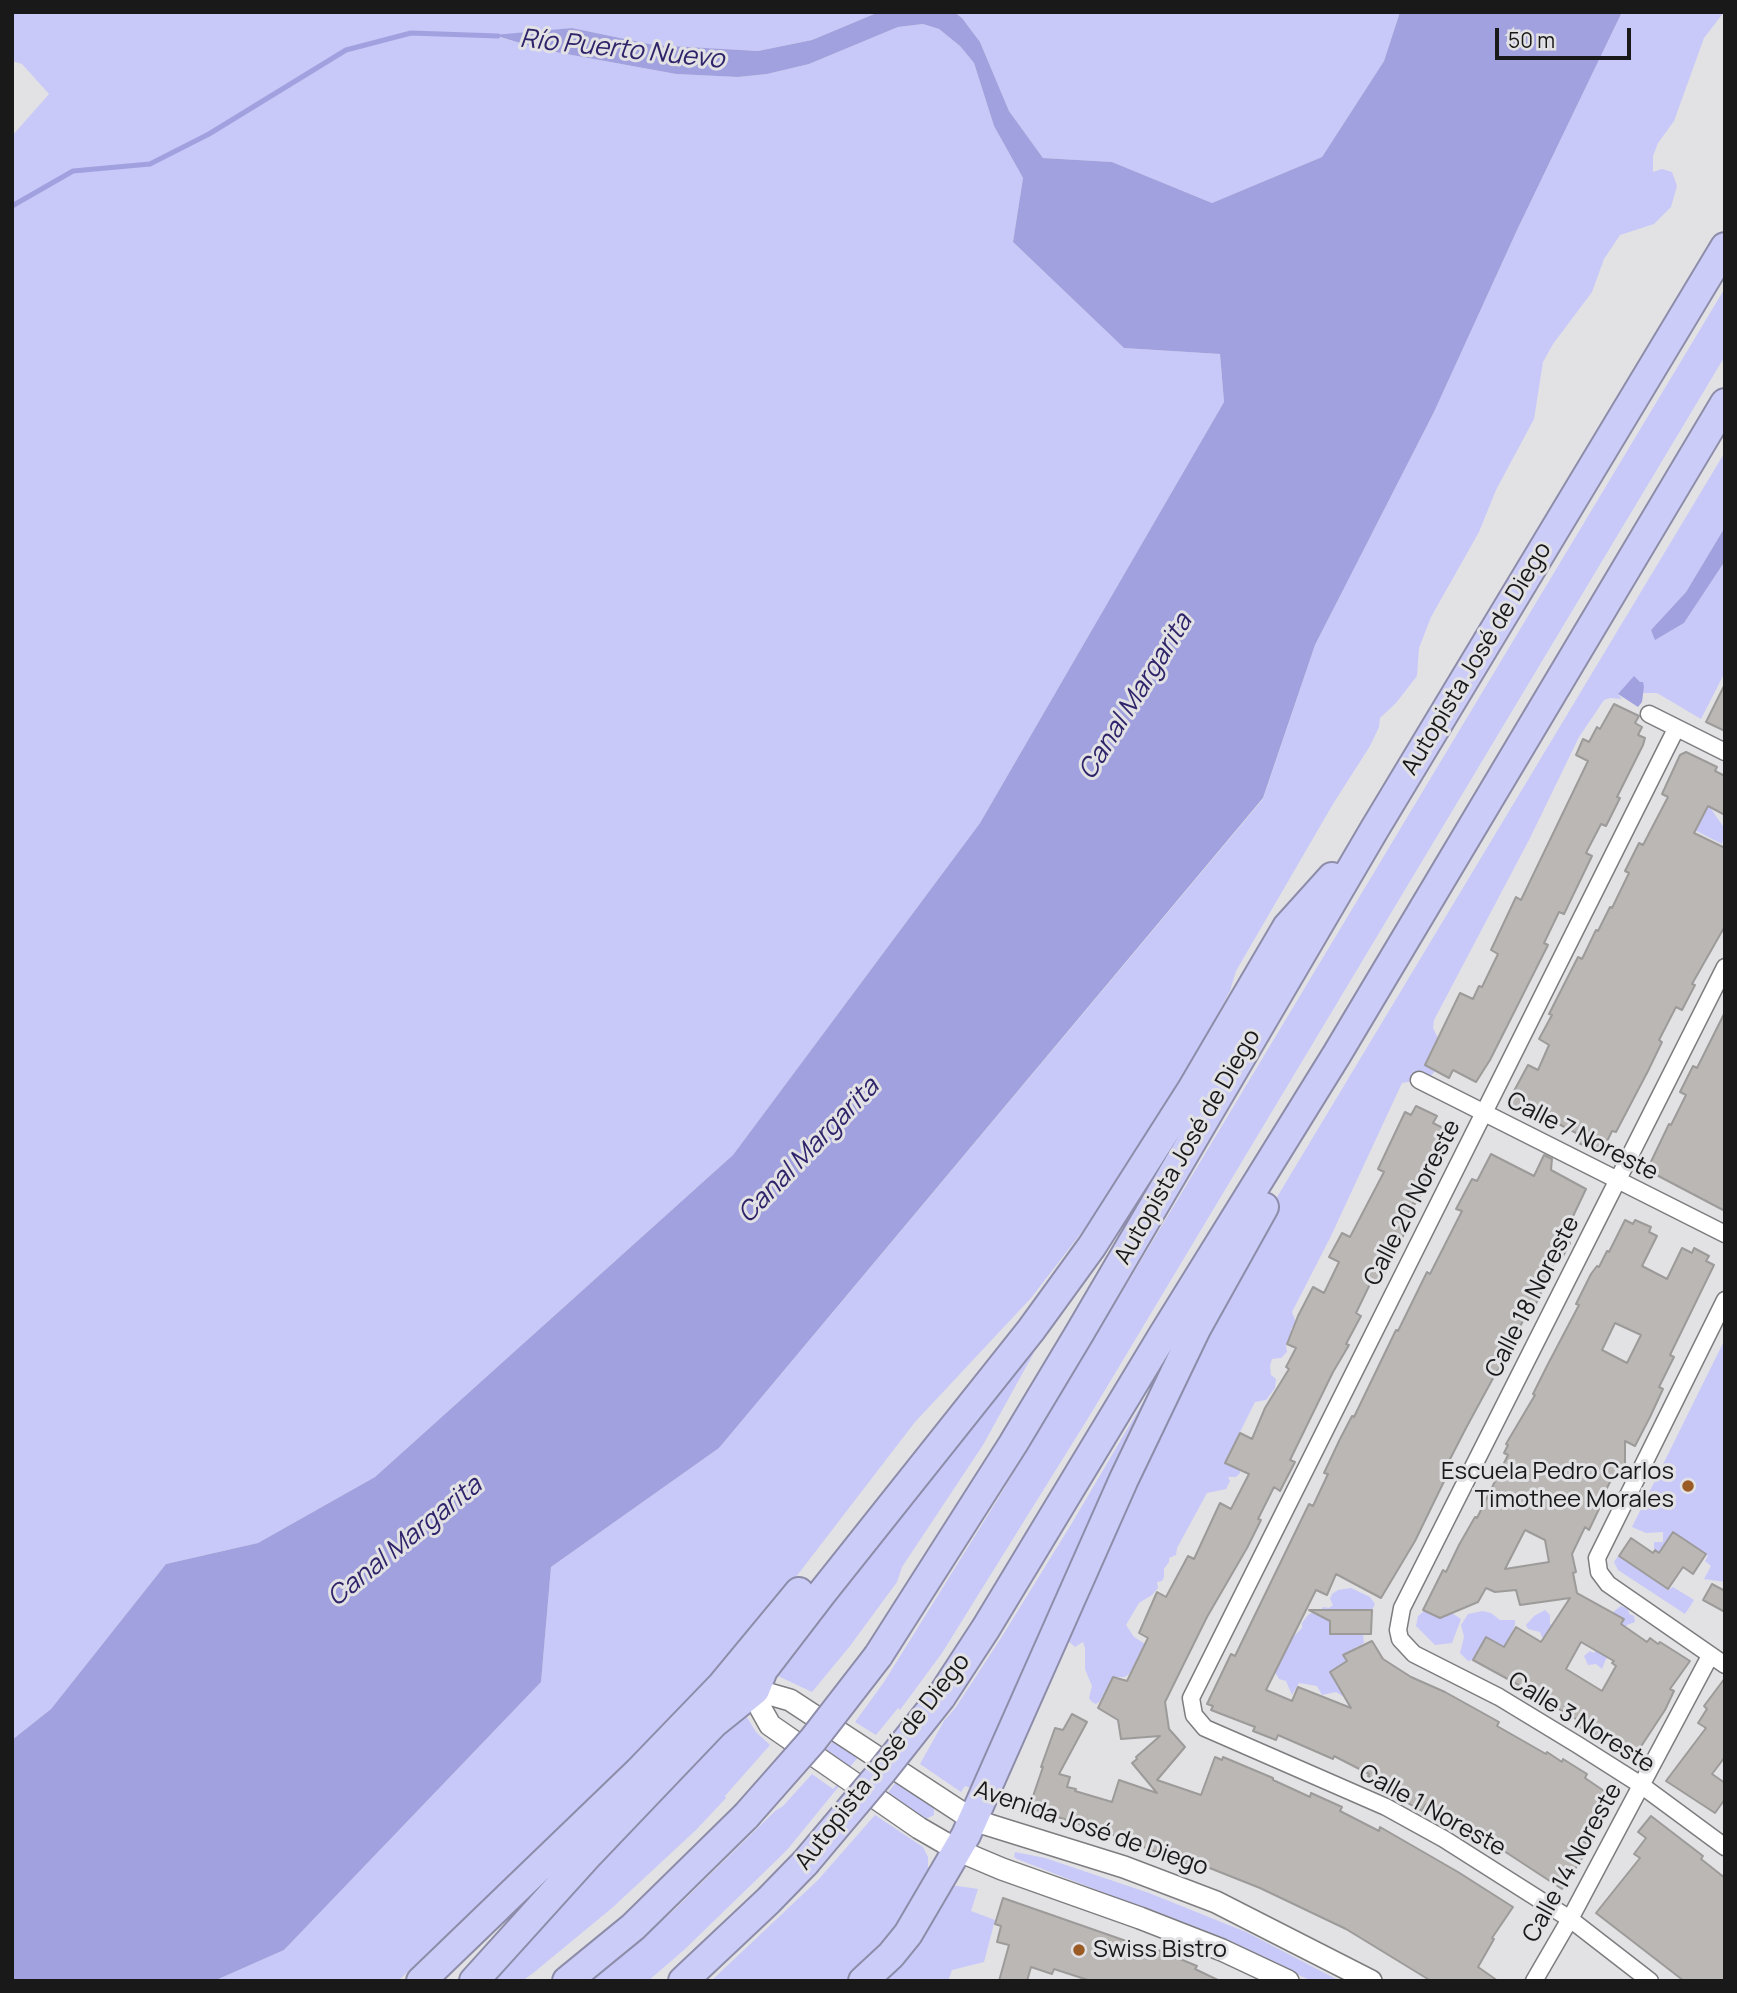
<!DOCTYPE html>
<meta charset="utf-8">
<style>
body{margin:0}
#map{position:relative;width:1737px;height:1993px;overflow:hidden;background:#e2e2e5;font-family:Manrope,sans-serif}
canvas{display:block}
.frame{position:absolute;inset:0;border:14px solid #19191a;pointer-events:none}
.scale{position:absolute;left:1495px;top:28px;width:136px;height:32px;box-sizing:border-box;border:4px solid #19191a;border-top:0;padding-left:9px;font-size:21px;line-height:24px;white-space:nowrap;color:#19191a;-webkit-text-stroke:5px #e2e2e5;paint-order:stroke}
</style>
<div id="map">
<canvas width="1737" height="1993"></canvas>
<div class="frame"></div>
<div class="scale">50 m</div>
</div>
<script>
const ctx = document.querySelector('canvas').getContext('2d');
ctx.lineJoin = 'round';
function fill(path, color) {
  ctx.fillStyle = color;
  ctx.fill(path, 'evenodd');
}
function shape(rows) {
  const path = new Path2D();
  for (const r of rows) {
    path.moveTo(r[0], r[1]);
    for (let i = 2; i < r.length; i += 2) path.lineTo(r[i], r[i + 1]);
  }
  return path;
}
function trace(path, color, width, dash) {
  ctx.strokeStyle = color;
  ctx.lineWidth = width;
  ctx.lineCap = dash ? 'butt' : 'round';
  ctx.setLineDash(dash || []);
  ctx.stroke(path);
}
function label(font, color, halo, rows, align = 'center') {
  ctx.font = font + ' Manrope,sans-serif';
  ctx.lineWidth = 6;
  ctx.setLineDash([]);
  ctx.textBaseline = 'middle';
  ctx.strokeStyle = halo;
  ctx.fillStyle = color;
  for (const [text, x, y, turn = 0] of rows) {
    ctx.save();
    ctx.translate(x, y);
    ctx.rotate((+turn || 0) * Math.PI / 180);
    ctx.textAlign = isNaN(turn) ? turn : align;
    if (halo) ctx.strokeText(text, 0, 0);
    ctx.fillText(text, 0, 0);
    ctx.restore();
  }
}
const green = shape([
 [12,12,879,12,812,40,758,51,654,45,572,28,496,36,539,49,676,74,738,77,767,74,809,64,898,27,923,24,939,29,960,46,974,63,994,126,1023,178,1013,242,1124,348,1220,354,1224,402,980,823,733,1155,375,1477,258,1543,166,1564,51,1709,12,1740,12,136,49,94,22,64,12,61],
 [954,12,1400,12,1384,61,1322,157,1212,203,1112,162,1043,158,1009,111,980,42,962,18],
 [1622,12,1724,12,1704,38,1674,121,1658,143,1653,156,1653,172,1662,169,1672,172,1677,186,1671,207,1654,224,1620,235,1604,259,1592,292,1553,344,1543,362,1534,419,1496,490,1479,532,1431,617,1419,648,1417,676,1396,703,1380,718,1379,727,1370,746,1333,804,1236,971,1230,991,1212,1025,1207,1042,1095,1215,1031,1298,915,1422,776,1603,665,1728,398,1981,214,1981,284,1950,541,1682,551,1567,719,1448,1263,799,1315,645,1434,412,1518,228],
 [1725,288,1725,356,1090,1415,942,1653,900,1710,898,1708,876,1735,855,1722,884,1682,996,1502],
 [1725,452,1725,527,1686,592,1651,630,1656,639,1684,623,1725,561,1725,672,1701,719,1657,693,1643,693,1644,687,1637,680,1618,694,1622,699,1610,698,1604,700,1579,737,1530,838,1434,1020,1433,1028,1440,1042,1436,1043,1425,1065,1435,1071,1429,1078,1402,1083,1330,1238,1292,1312,1296,1323,1291,1329,1292,1335,1286,1345,1287,1352,1281,1358,1272,1359,1270,1366,1271,1375,1276,1379,1275,1388,1266,1400,1255,1402,1225,1462,1240,1470,1240,1473,1236,1477,1228,1477,1230,1481,1226,1489,1207,1493,1177,1548,1176,1555,1169,1558,1169,1562,1164,1569,1164,1577,1162,1581,1157,1582,1158,1588,1152,1595,1139,1603,1126,1625,1134,1637,1145,1644,1130,1673,1125,1677,1113,1677,1100,1701,1096,1704,1092,1702,1089,1698,1092,1686,1085,1669,1085,1648,1083,1642,1075,1647,1067,1640,1103,1544,1247,1247],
 [1717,771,1717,790,1709,806,1725,829,1722,844,1687,826],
 [1033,1339,1037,1347,983,1445,902,1567,897,1582,850,1646,812,1692,778,1676,783,1667,780,1663],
 [1725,1339,1725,1582,1704,1579,1711,1566,1705,1561,1708,1556,1673,1532,1659,1553,1654,1549,1654,1542,1663,1542,1663,1532,1646,1533,1632,1527],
 [1169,1358,970,1788,965,1786,961,1792,920,1764,944,1721,956,1707,1001,1638,1072,1523],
 [1618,1556,1668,1590,1673,1587,1694,1600,1685,1614,1618,1570,1614,1562],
 [1351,1588,1370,1597,1375,1604,1372,1610,1330,1634,1363,1634,1364,1643,1355,1648,1347,1661,1330,1672,1353,1706,1348,1705,1344,1697,1336,1692,1322,1695,1317,1686,1299,1683,1292,1695,1286,1681,1279,1679,1275,1672,1289,1644,1285,1635,1292,1638,1302,1628,1302,1623,1308,1615,1313,1612,1318,1614,1323,1607,1329,1608,1333,1605,1330,1599,1332,1594,1338,1590],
 [1621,1606,1628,1609,1629,1614,1634,1616,1635,1622,1627,1625,1617,1640,1614,1655,1606,1659,1602,1669,1596,1664,1588,1665,1584,1656,1590,1651,1594,1653,1619,1617,1613,1612],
 [1428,1608,1449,1611,1461,1619,1452,1643,1435,1645,1416,1626,1418,1616],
 [1545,1610,1550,1615,1550,1624,1554,1626,1548,1640,1542,1637,1540,1632,1528,1629,1526,1625,1534,1616],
 [1483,1611,1491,1613,1500,1620,1515,1620,1515,1625,1502,1652,1486,1637,1473,1660,1468,1661,1460,1653,1464,1637,1461,1625,1468,1614],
 [745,1714,756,1732,770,1745,725,1796,726,1798,696,1830,612,1908,532,1974,522,1981,485,1981,697,1755],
 [835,1739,860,1755,849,1768,825,1751],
 [812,1774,833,1789,839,1783,840,1785,787,1850,685,1949,648,1981,589,1981,673,1911,775,1811,783,1806],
 [897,1781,929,1803,934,1809,934,1815,928,1818,922,1817,887,1794],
 [875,1815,923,1847,928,1857,928,1867,932,1870,894,1934,862,1968,848,1981,711,1981,818,1880],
 [1015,1852,1045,1858,1149,1893,1246,1932,1340,1981,1312,1981,1184,1924,1017,1859,1014,1857],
 [951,1885,978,1889,971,1911,995,1920,984,1962,952,1970,948,1981,875,1981]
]);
const water = shape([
 [879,12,954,12,962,18,980,42,1009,111,1043,158,1112,162,1212,203,1322,157,1384,61,1400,12,1622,12,1518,228,1434,412,1315,645,1263,798,719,1448,551,1567,541,1682,284,1950,214,1981,12,1981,12,1740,51,1709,166,1564,258,1543,375,1477,733,1155,980,823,1224,402,1220,354,1124,348,1013,242,1023,178,994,126,974,63,960,46,939,29,923,24,898,27,809,64,767,74,738,77,676,74,539,49,494,35,572,28,654,45,758,51,812,40],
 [1725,527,1725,561,1684,623,1655,640,1651,630,1686,592],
 [1634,676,1640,682,1643,682,1644,687,1642,702,1638,707,1618,694]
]);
const stream = shape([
 [12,206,73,171,150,164,209,134,346,50,411,33,498,36]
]);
const building = shape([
 [1725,684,1725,731,1706,722,1725,684],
 [1614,704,1639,716,1635,723,1642,727,1638,735,1645,738,1643,745,1617,797,1620,798,1606,826,1601,824,1586,853,1592,856,1564,914,1559,912,1544,943,1548,945,1490,1060,1476,1082,1453,1070,1449,1078,1425,1065,1460,993,1473,999,1479,986,1482,987,1498,954,1491,950,1516,897,1521,900,1588,761,1576,755,1583,739,1589,742,1597,727,1600,729,1614,704],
 [1686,752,1717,767,1715,771,1725,776,1725,815,1708,806,1694,833,1725,848,1725,926,1692,984,1695,985,1682,1010,1676,1007,1659,1040,1662,1042,1648,1071,1616,1132,1612,1131,1601,1154,1577,1142,1580,1135,1543,1116,1540,1122,1507,1104,1528,1065,1538,1070,1549,1045,1539,1039,1552,1015,1549,1014,1578,957,1582,959,1596,930,1598,931,1610,907,1612,908,1629,873,1625,871,1639,843,1643,845,1668,797,1662,794,1680,755,1686,752],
 [1725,1012,1725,1211,1647,1170,1669,1124,1671,1125,1686,1095,1680,1092,1693,1066,1697,1068,1725,1012],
 [1416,1106,1437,1116,1433,1123,1445,1129,1443,1133,1449,1136,1432,1169,1436,1171,1415,1204,1413,1203,1400,1227,1406,1230,1379,1284,1372,1280,1356,1313,1361,1316,1346,1344,1349,1345,1333,1372,1290,1460,1295,1462,1280,1491,1274,1487,1258,1519,1261,1520,1247,1548,1207,1617,1165,1702,1169,1729,1185,1747,1157,1780,1201,1795,1215,1757,1222,1760,1223,1757,1273,1778,1273,1780,1310,1797,1311,1793,1342,1807,1340,1811,1379,1831,1380,1827,1458,1872,1513,1907,1492,1938,1494,1939,1478,1967,1498,1981,1431,1981,1346,1929,1260,1888,1197,1863,1195,1868,1136,1844,1137,1843,1033,1809,1034,1806,1030,1805,1043,1767,1041,1767,1055,1728,1063,1730,1072,1714,1087,1722,1059,1774,1070,1777,1067,1787,1076,1789,1075,1791,1112,1802,1119,1780,1157,1793,1132,1763,1137,1759,1136,1757,1160,1736,1121,1739,1118,1720,1098,1708,1113,1677,1127,1681,1148,1638,1139,1633,1157,1592,1166,1597,1188,1556,1194,1559,1220,1503,1231,1509,1249,1474,1225,1463,1240,1433,1252,1439,1265,1408,1289,1369,1286,1367,1296,1348,1287,1344,1298,1316,1313,1287,1324,1293,1339,1262,1329,1257,1342,1233,1350,1237,1384,1172,1378,1169,1405,1112,1411,1115,1416,1106],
 [1491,1154,1534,1176,1544,1155,1552,1159,1551,1170,1586,1189,1566,1231,1570,1233,1567,1240,1570,1243,1561,1260,1557,1258,1539,1292,1541,1293,1529,1319,1525,1317,1510,1346,1513,1347,1504,1365,1497,1371,1466,1428,1448,1463,1452,1465,1415,1541,1381,1598,1336,1574,1327,1595,1316,1590,1266,1690,1292,1701,1298,1687,1351,1708,1330,1672,1347,1661,1343,1655,1372,1641,1383,1659,1411,1677,1445,1692,1499,1722,1497,1726,1546,1754,1547,1752,1562,1762,1563,1759,1587,1774,1585,1778,1610,1795,1595,1818,1578,1837,1590,1846,1562,1889,1504,1851,1426,1804,1422,1811,1395,1796,1398,1791,1368,1776,1369,1774,1334,1756,1333,1759,1278,1735,1276,1740,1253,1731,1255,1727,1211,1710,1213,1706,1207,1704,1231,1654,1235,1656,1309,1504,1313,1506,1328,1474,1324,1473,1340,1439,1352,1416,1354,1417,1396,1330,1398,1331,1427,1272,1430,1274,1462,1211,1456,1209,1472,1179,1477,1181,1491,1154],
 [1625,1220,1633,1224,1635,1220,1651,1227,1649,1232,1657,1236,1642,1266,1667,1279,1682,1248,1692,1253,1694,1248,1709,1256,1706,1261,1714,1265,1670,1355,1674,1357,1659,1387,1663,1389,1650,1417,1635,1446,1625,1441,1625,1464,1620,1475,1615,1472,1598,1506,1600,1507,1589,1530,1585,1527,1572,1554,1576,1572,1573,1573,1577,1593,1624,1619,1621,1624,1647,1642,1650,1638,1658,1644,1660,1642,1690,1661,1670,1689,1674,1691,1665,1710,1638,1751,1637,1750,1633,1756,1604,1737,1602,1741,1576,1725,1579,1721,1547,1702,1545,1706,1522,1693,1524,1688,1473,1660,1486,1637,1504,1647,1516,1627,1541,1642,1570,1598,1520,1605,1516,1590,1495,1592,1486,1588,1478,1602,1440,1618,1423,1610,1443,1570,1446,1572,1459,1545,1475,1517,1477,1518,1508,1455,1504,1453,1508,1445,1506,1444,1535,1395,1533,1394,1547,1366,1579,1305,1576,1304,1591,1274,1597,1266,1599,1267,1607,1251,1609,1252,1625,1220],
 [1615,1323,1641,1335,1627,1363,1602,1350,1615,1323],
 [1525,1530,1545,1540,1549,1562,1505,1569,1525,1530],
 [1581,1642,1614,1661,1612,1663,1616,1666,1602,1691,1566,1669,1581,1642],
 [1673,1532,1706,1554,1693,1574,1683,1567,1668,1589,1619,1556,1631,1538,1653,1553,1655,1550,1659,1553,1673,1532],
 [1712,1584,1725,1591,1725,1612,1703,1600,1712,1584],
 [1309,1610,1372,1610,1371,1634,1330,1634,1330,1621,1309,1610],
 [1725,1678,1725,1757,1712,1774,1725,1783,1725,1799,1715,1813,1666,1781,1706,1728,1698,1723,1707,1709,1704,1706,1725,1678],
 [1651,1816,1703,1856,1701,1859,1725,1878,1725,1981,1684,1981,1596,1913,1640,1858,1634,1854,1646,1838,1638,1832,1651,1816],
 [1003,1898,1152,1950,1153,1948,1197,1966,1195,1969,1220,1981,1091,1981,1054,1969,1052,1974,1031,1967,1027,1981,999,1981,1009,1945,997,1942,1001,1926,995,1924,1003,1898]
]);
const minor = shape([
 [1649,714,1725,752],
 [1725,967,1402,1608,1398,1630,1400,1639,1414,1654,1499,1697,1578,1745,1641,1785,1725,1847],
 [1419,1080,1725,1234],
 [1725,1300,1597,1558,1599,1572,1608,1584,1725,1665],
 [1534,1981,1570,1919,1710,1656],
 [1650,1981,1570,1919,1444,1839,1386,1807,1205,1728,1194,1715,1191,1698,1676,729]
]);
const secondary = shape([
 [755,1690,790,1700,973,1820,1124,1867,1216,1902,1371,1981],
 [755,1690,761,1709,770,1725,919,1828,957,1850,1002,1869,1140,1918,1222,1950,1288,1981]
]);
const motorway = shape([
 [878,1656,1013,1444,1079,1334,1374,830,1725,247],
 [941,1697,986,1628,1163,1335,1337,1054,1725,403],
 [421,1981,639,1771,722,1685,799,1592],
 [474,1981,587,1856,714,1723,755,1690,763,1670,822,1593,1031,1330,1092,1246,1192,1089,1287,927,1332,877],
 [567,1981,633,1927,746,1816],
 [683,1981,768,1901,805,1863],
 [863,1981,891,1955,908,1934,966,1835,1124,1479,1196,1329,1264,1207]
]);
const motorwayBridge = shape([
 [746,1816,813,1740,878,1656],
 [805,1863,880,1774,941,1697]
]);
const markers = [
 [1688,1486,7,"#9b5b25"],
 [1079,1950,7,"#9b5b25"]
];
const streetNames = [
 ["Autopista José de Diego",1477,659,-59],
 ["Calle 7 Noreste",1582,1137,27],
 ["Autopista José de Diego",1188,1147,-60],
 ["Calle 20 Noreste",1413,1203,-63],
 ["Calle 18 Noreste",1533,1297,-63],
 ["Calle 3 Noreste",1581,1723,32],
 ["Autopista José de Diego",883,1762,-52],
 ["Calle 1 Noreste",1432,1811,29],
 ["Avenida José de Diego",1091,1829,19],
 ["Calle 14 Noreste",1573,1863,-61]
];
const poiNames = [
 ["Escuela Pedro Carlos",1674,1472],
 ["Timothee Morales",1674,1500],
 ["Swiss Bistro",1093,1950,"left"]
];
const waterNames = [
 ["Río Puerto Nuevo",622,50,6],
 ["Canal Margarita",1136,697,-58],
 ["Canal Margarita",809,1151,-46],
 ["Canal Margarita",405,1542,-39]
];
fill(green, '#c8c8f9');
fill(water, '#a2a1df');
trace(stream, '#a2a1df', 5);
fill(building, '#bab7b5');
trace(building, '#9d9b99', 2);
trace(minor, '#7d7d80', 19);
trace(secondary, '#7d7d80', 24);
trace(motorway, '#8d8daa', 32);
trace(minor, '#fff', 16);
trace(secondary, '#fff', 21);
trace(motorway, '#ccccf8', 28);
trace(motorwayBridge, '#8d8daa', 32, []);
trace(motorwayBridge, '#ccccf8', 28);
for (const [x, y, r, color] of markers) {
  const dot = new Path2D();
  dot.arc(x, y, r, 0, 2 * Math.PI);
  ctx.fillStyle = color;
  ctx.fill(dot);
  trace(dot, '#e2e2e5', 2.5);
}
label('24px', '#19191a', '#e2e2e5', streetNames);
label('24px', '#19191a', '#e2e2e5', poiNames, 'right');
label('italic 26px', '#2f236a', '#e2e2e5', waterNames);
</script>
